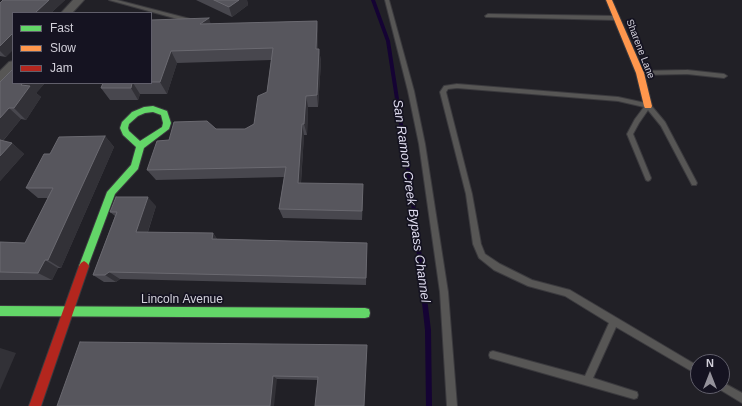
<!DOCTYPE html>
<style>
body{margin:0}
#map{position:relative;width:742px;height:406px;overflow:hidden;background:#212026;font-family:Arial,sans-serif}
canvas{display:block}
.legend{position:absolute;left:12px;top:12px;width:140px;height:72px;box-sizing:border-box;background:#151321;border:1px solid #615f6b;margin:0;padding:5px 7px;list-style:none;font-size:12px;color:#d2d0da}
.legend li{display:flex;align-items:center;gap:8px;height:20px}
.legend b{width:20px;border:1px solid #615f6b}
.north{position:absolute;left:690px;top:354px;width:40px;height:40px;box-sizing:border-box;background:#151321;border:1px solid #615f6b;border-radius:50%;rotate:0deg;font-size:11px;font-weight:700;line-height:16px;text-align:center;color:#d2d0da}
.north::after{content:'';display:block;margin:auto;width:14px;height:18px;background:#94929b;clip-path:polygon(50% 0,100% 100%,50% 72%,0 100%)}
</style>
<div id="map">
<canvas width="742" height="406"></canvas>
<ul class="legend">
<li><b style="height:5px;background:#63d668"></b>Fast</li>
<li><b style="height:5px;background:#ff974d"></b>Slow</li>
<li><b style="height:5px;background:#b3261e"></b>Jam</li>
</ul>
<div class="north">N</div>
</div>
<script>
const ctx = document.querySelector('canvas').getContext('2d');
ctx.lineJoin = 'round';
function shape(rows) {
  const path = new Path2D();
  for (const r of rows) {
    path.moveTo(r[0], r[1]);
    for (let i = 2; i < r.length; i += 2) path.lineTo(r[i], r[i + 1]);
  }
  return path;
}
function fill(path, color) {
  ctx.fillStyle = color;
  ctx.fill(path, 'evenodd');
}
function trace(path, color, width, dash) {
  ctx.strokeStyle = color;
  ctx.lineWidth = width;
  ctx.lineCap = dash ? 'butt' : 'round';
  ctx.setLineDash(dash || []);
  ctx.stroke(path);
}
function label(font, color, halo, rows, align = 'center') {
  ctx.font = font + ' Arial,sans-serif';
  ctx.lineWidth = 3.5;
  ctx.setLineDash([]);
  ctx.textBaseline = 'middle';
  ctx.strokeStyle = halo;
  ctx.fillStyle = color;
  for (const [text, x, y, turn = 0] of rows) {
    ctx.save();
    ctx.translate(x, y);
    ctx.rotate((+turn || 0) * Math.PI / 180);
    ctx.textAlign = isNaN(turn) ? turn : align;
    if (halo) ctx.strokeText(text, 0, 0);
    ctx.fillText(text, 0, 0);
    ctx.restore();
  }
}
const stream = shape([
 [371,0,375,0,390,41,415,202,431,330,432,406,426,406,425,330,411,202,386,41,371,0]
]);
const lane = shape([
 [109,0,117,0,194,20,195,21,192,23,109,0],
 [385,0,389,0,414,91,425,144,448,292,457,406,447,406,440,292,419,144,408,91,385,0],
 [488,14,616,16,619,18,616,20,486,17,485,16,488,14],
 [687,70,724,74,727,76,724,78,687,74,640,75,637,73,640,71,687,70],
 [457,84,618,97,650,104,665,122,696,181,697,183,696,185,692,185,661,126,648,110,639,123,633,134,651,178,650,180,648,181,646,180,627,134,635,119,644,107,618,101,457,88,448,89,446,92,472,194,481,244,485,254,500,264,532,280,570,290,698,366,698,375,616,327,593,378,637,392,638,395,637,398,634,399,490,358,489,355,490,352,493,351,585,376,609,323,565,296,528,286,494,270,479,258,473,244,466,194,440,92,444,86,457,84],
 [722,382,742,393,742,403,719,389,718,386,722,386,722,382]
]);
const street = shape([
 [73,0,84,0,72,13,61,13,73,0],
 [13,61,13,72,4,81,0,82,0,71,9,62,13,61]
]);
const fast = shape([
 [153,106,167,111,171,123,169,129,144,148,138,169,115,194,87,269,84,271,81,269,79,266,107,192,131,165,136,147,123,135,120,128,122,122,132,112,144,107,153,106],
 [153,112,161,115,163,123,162,127,140,141,129,131,128,128,129,124,138,116,145,113,153,112],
 [0,306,365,308,369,309,370,313,369,317,365,318,0,316,0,306]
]);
const slow = shape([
 [606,0,612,0,644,73,652,106,651,108,645,108,644,106,636,73,606,0]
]);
const jam = shape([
 [84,261,87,263,89,266,41,406,29,406,79,266,81,263,84,261]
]);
const wall = shape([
 [3,0,65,0,51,13,13,13,6,57,0,56,0,3],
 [196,0,247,0,248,5,232,17],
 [151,20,211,24,317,21,318,34,318,49,319,49,321,62,318,107,308,107,307,135,304,135,301,183,363,194,362,220,283,218,279,209,284,177,156,180,147,170,169,140,216,129,245,129,254,124,267,92,271,60,177,63,167,94,140,94,138,100,110,100,101,88,103,83,151,83],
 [0,82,13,83,45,83,36,93,41,97,26,120,21,119,3,141,12,143,24,154,0,181],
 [105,136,114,147,61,268,58,268,52,280,0,280,0,242,25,243,48,198,38,198,26,188,50,154],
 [156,206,148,232,213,233,217,239,367,243,366,285,120,279,116,282,104,282,93,275,115,216,110,212],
 [367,345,367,349,318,380,277,379,57,406]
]);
const shadedWall = shape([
 [49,0,65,0,51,13,35,13],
 [239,0,247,0,248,5,232,17,229,7],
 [209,18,213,31,200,24],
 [317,21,318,34,318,62,316,49],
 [13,33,13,50,6,57,0,51,0,46],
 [319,49,321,62,318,107,317,95],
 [171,51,177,63,167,94,160,82],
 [23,83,45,83,36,93,41,97,26,120,14,108,21,85],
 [132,83,133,83,140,94,138,100,131,88],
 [306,96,308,107,307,135,304,124],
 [9,108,21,119,0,144,0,118],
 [302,124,304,135,300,193,298,183],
 [105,136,114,147,61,268,48,260],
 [12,143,24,154,0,181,0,156],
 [363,184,363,194,362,220,362,211],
 [148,197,156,206,145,240,136,232],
 [213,233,219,242,212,239],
 [45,260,58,268,52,280,38,273],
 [109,272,120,279,116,282,105,275],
 [0,348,16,353,0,390],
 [273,376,277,379,274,406,270,406]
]);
const building = shape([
 [3,0,49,0,35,13,13,13,13,33,0,46,0,3,3,0],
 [214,0,239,0,229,7,214,0],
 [209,18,200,24,317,21,316,49,319,49,317,95,306,96,304,124,302,124,298,183,363,184,362,211,279,209,286,167,147,170,157,141,169,140,174,122,207,121,216,129,245,129,254,124,258,96,267,92,273,48,171,51,160,82,151,82,151,20,209,18],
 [13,69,13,83,23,83,21,85,30,86,14,108,9,108,0,118,0,82,13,69],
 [103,83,132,83,131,88,101,88,103,83],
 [105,136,48,260,45,260,38,273,0,272,0,242,25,243,53,188,26,188,44,154,50,154,59,137,105,136],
 [0,140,12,143,0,156,0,140],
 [116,197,148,197,136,232,213,233,212,239,367,243,366,278,109,272,105,275,93,275,117,212,110,212,116,197],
 [80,342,367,345,364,406,315,406,318,377,273,376,270,406,57,406,80,342]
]);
const farStreetnames = [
 ["Sharene Lane",640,49,69]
];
const streetNames = [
 ["Lincoln Avenue",182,300]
];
const waterNames = [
 ["San Ramon Creek Bypass Channel",411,201,82]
];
fill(stream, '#150334');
trace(lane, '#3b3a3e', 2);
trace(street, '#3b3a3e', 2);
trace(fast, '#3b3a3e', 2);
trace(slow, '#3b3a3e', 2);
trace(jam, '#3b3a3e', 2);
fill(lane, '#575655');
fill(street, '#575655');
fill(fast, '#63d668');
fill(slow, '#ff974d');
fill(jam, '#b3261e');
fill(wall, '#48474e');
fill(shadedWall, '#323137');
fill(building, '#57565d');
trace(building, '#6a6970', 1);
label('10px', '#d2d0da', '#151321', farStreetnames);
label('12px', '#d2d0da', '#151321', streetNames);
label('italic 13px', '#dfdcef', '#151321', waterNames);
</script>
